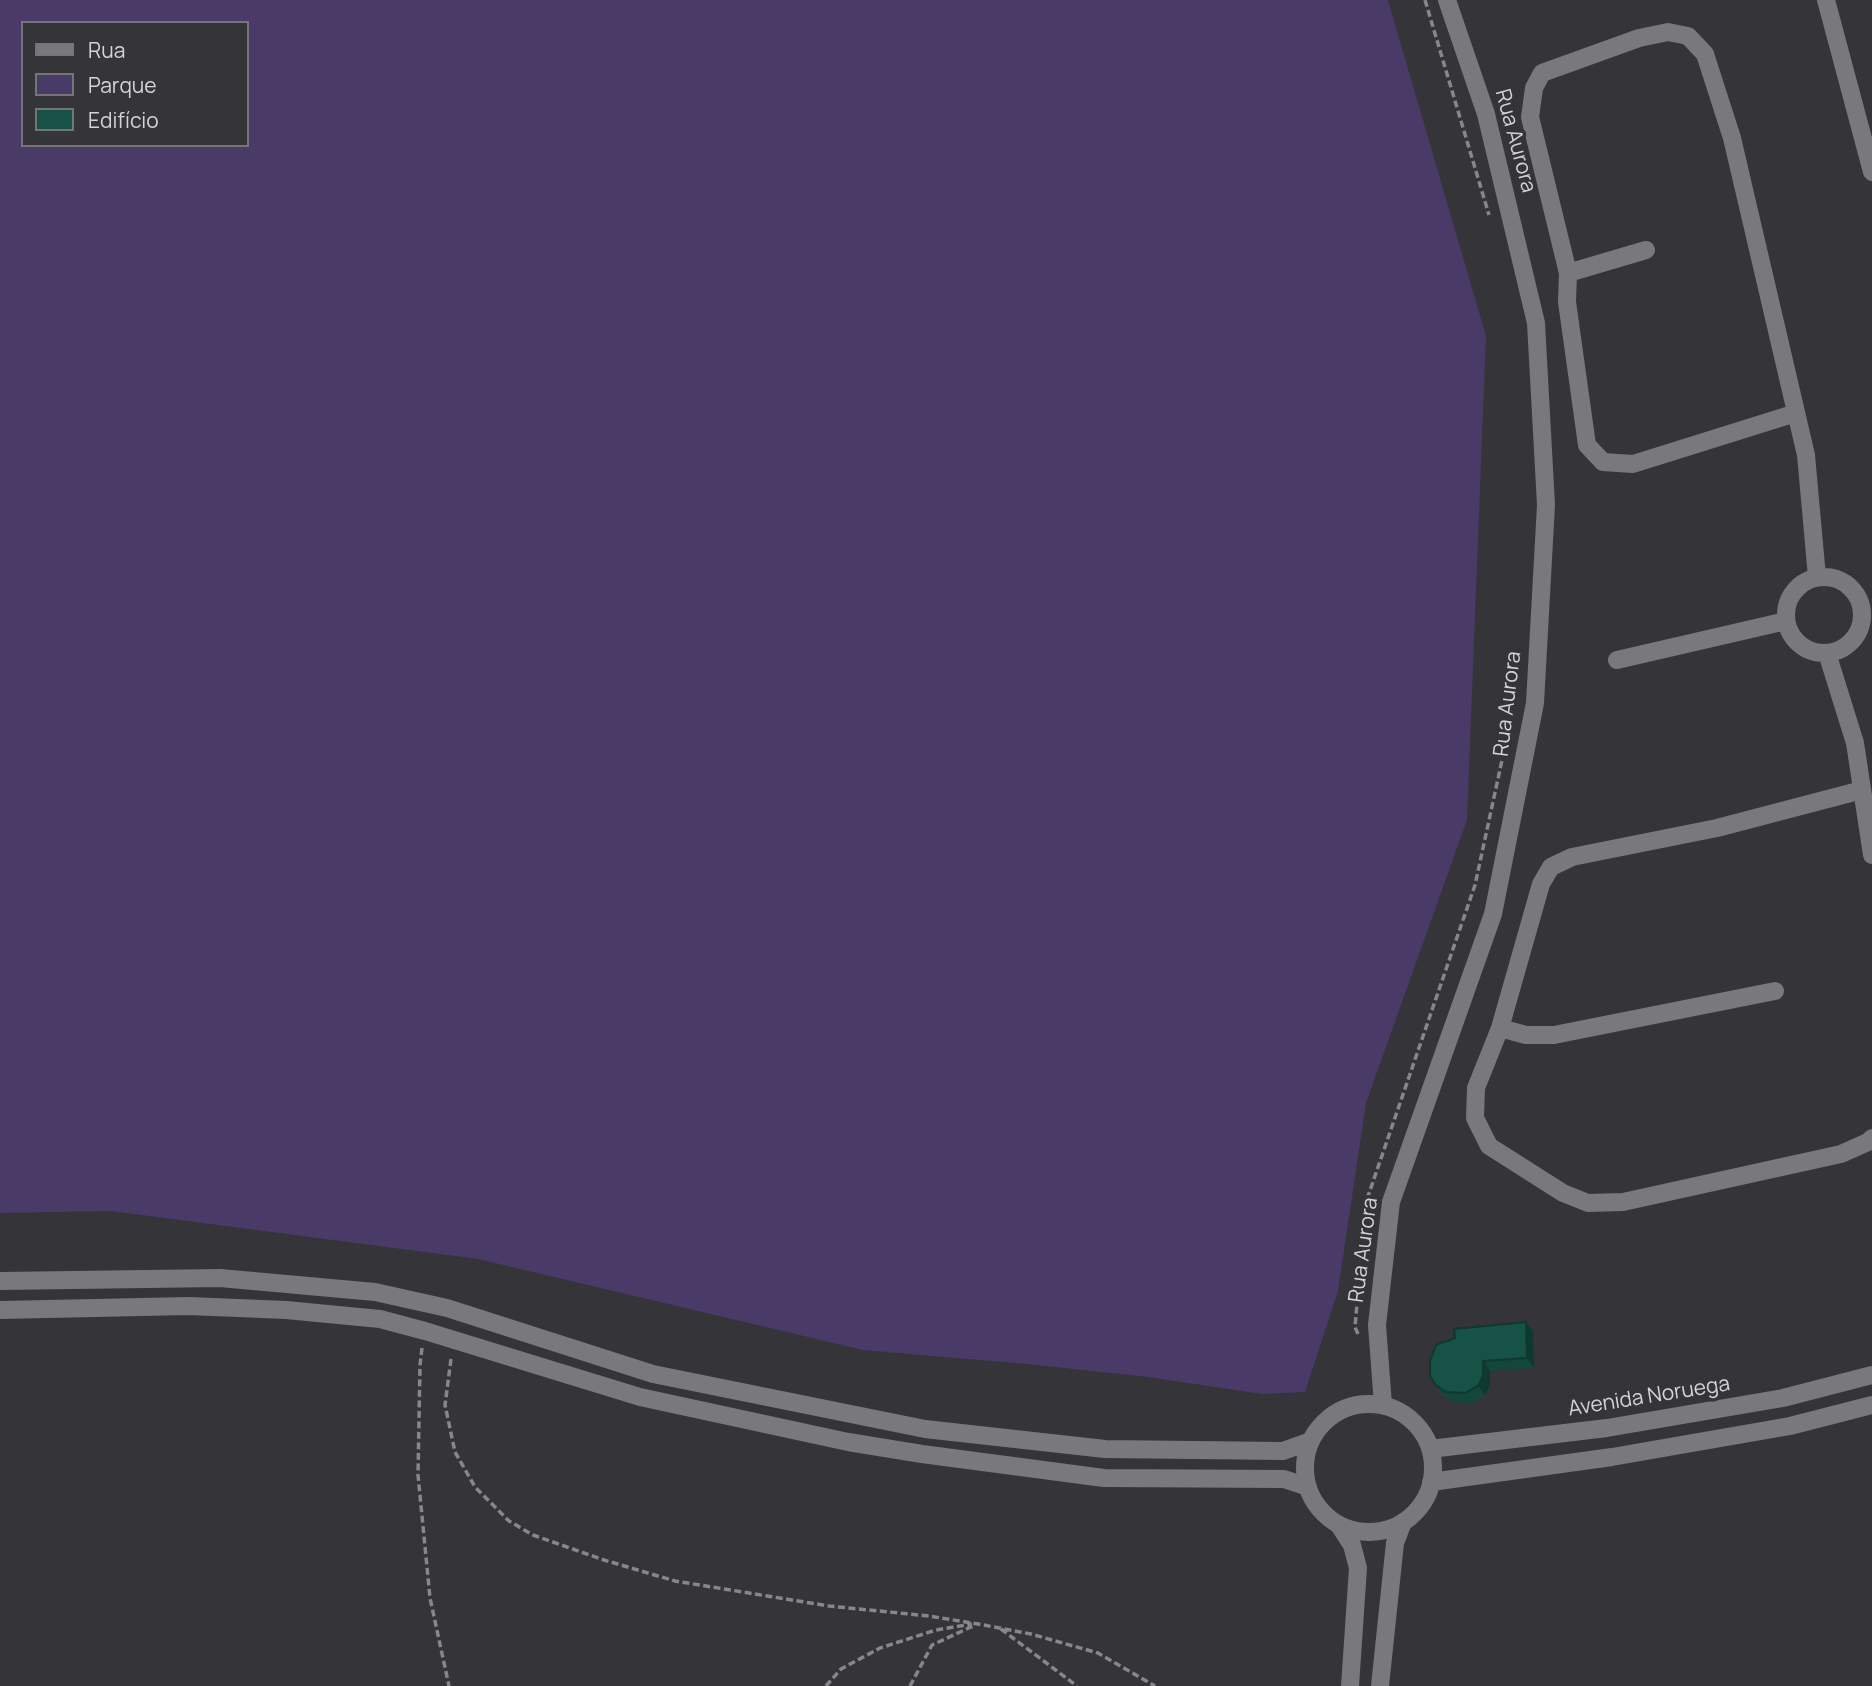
<!DOCTYPE html>
<meta charset="utf-8">
<style>
body{margin:0}
#map{position:relative;width:1872px;height:1686px;overflow:hidden;background:#353439;font-family:Manrope,sans-serif}
canvas{display:block}
.legend{position:absolute;left:21px;top:21px;width:228px;height:126px;box-sizing:border-box;background:#353439;border:2px solid #757478;margin:0;padding:9px 12px;list-style:none;font-size:21px;color:#d4d3d6}
.legend li{display:flex;align-items:center;gap:14px;height:35px}
.legend b{width:35px;border:2px solid #757478}
</style>
<div id="map">
<canvas width="1872" height="1686"></canvas>
<ul class="legend">
<li><b style="height:9px;background:#79797c"></b>Rua</li>
<li><b style="height:19px;background:#493a67"></b>Parque</li>
<li><b style="height:19px;background:#165245"></b>Edifício</li>
</ul>
</div>
<script>
const ctx = document.querySelector('canvas').getContext('2d');
ctx.lineJoin = 'round';
function fill(path, color) {
  ctx.fillStyle = color;
  ctx.fill(path, 'evenodd');
}
function shape(rows) {
  const path = new Path2D();
  for (const r of rows) {
    if (r.length === 3) {
      path.moveTo(r[0] + r[2], r[1]);
      path.arc(r[0], r[1], r[2], 0, 2 * Math.PI);
      continue;
    }
    path.moveTo(r[0], r[1]);
    for (let i = 2; i < r.length; i += 2) path.lineTo(r[i], r[i + 1]);
  }
  return path;
}
function trace(path, color, width, dash) {
  ctx.strokeStyle = color;
  ctx.lineWidth = width;
  ctx.lineCap = dash ? 'butt' : 'round';
  ctx.setLineDash(dash || []);
  ctx.stroke(path);
}
function label(font, color, halo, rows, align = 'center') {
  ctx.font = font + ' Manrope,sans-serif';
  ctx.lineWidth = 7;
  ctx.setLineDash([]);
  ctx.textBaseline = 'middle';
  ctx.strokeStyle = halo;
  ctx.fillStyle = color;
  for (const [text, x, y, turn = 0] of rows) {
    ctx.save();
    ctx.translate(x, y);
    ctx.rotate((+turn || 0) * Math.PI / 180);
    ctx.textAlign = isNaN(turn) ? turn : align;
    if (halo) ctx.strokeText(text, 0, 0);
    ctx.fillText(text, 0, 0);
    ctx.restore();
  }
}
const green = shape([
 [0,0,1388,0,1486,336,1467,820,1366,1103,1338,1291,1305,1392,1262,1394,1148,1377,1027,1364,863,1350,478,1259,111,1211,0,1213],
 [23,23,247,23,247,145,23,145]
]);
const path = shape([
 [1425,0,1489,215],
 [1358,1334,1355,1327,1366,1202,1475,885,1512,714],
 [422,1348,420,1365,418,1475,430,1598,449,1686],
 [451,1359,445,1405,455,1452,475,1487,509,1521,533,1535,604,1560,675,1581,829,1606,929,1616,978,1624,1031,1634,1098,1653,1155,1686],
 [1001,1629,1077,1686],
 [826,1686,841,1669,880,1648,936,1630,972,1624],
 [910,1686,932,1645,973,1626]
]);
const minor = shape([
 [1826,0,1872,172],
 [1568,273,1646,250],
 [1796,413,1633,464,1603,462,1587,445,1567,302,1568,273,1530,117,1534,88,1542,73,1639,38,1668,32,1688,36,1705,54,1732,138,1806,455,1817,577],
 [1824,615,38],
 [1827,653,1855,743,1872,855],
 [1617,660,1786,621],
 [1862,790,1717,828,1572,857,1551,867,1541,884,1500,1028,1476,1088,1475,1118,1489,1146,1563,1193,1588,1203,1623,1202,1841,1154,1868,1142,1872,1138],
 [1500,1028,1526,1035,1554,1035,1775,991],
 [0,1281,220,1278,375,1292,447,1308,653,1374,925,1429,1105,1449,1283,1451,1311,1441],
 [0,1310,189,1306,286,1310,380,1319,425,1331,640,1397,848,1442,922,1454,1104,1478,1284,1479,1308,1487],
 [1369,1468,64],
 [1383,1405,1377,1325,1391,1202,1493,914,1535,703,1546,505,1536,323,1486,114,1447,0],
 [1430,1449,1607,1428,1783,1398,1872,1375],
 [1431,1482,1612,1457,1790,1426,1872,1405],
 [1339,1525,1352,1545,1358,1568,1350,1686],
 [1380,1686,1395,1543,1403,1522]
]);
const wall = shape([
 [1533,1331,1534,1368,1490,1371,1490,1385,1485,1395,1472,1403,1453,1402,1443,1395,1430,1376]
]);
const shadedWall = shape([
 [1526,1322,1533,1331,1534,1368,1527,1358],
 [1483,1361,1490,1371,1490,1385,1485,1395,1478,1386]
]);
const building = shape([
 [1526,1322,1527,1358,1483,1361,1483,1376,1478,1386,1465,1393,1446,1392,1436,1385,1430,1376,1430,1361,1436,1345,1455,1338,1454,1329,1526,1322]
]);
const streetNames = [
 ["Rua Aurora",1515,141,75],
 ["Rua Aurora",1508,704,-83],
 ["Rua Aurora",1364,1250,-82],
 ["Avenida Noruega",1649,1397,-9]
];
fill(green, '#493a67');
trace(path, '#87868a', 3.5, [7, 3.5]);
trace(minor, '#79797c', 18);
fill(wall, '#13473b');
fill(shadedWall, '#0f3930');
fill(building, '#165245');
trace(building, '#0f3930', 2);
label('21px', '#d4d3d6', '#353439', streetNames);
</script>
